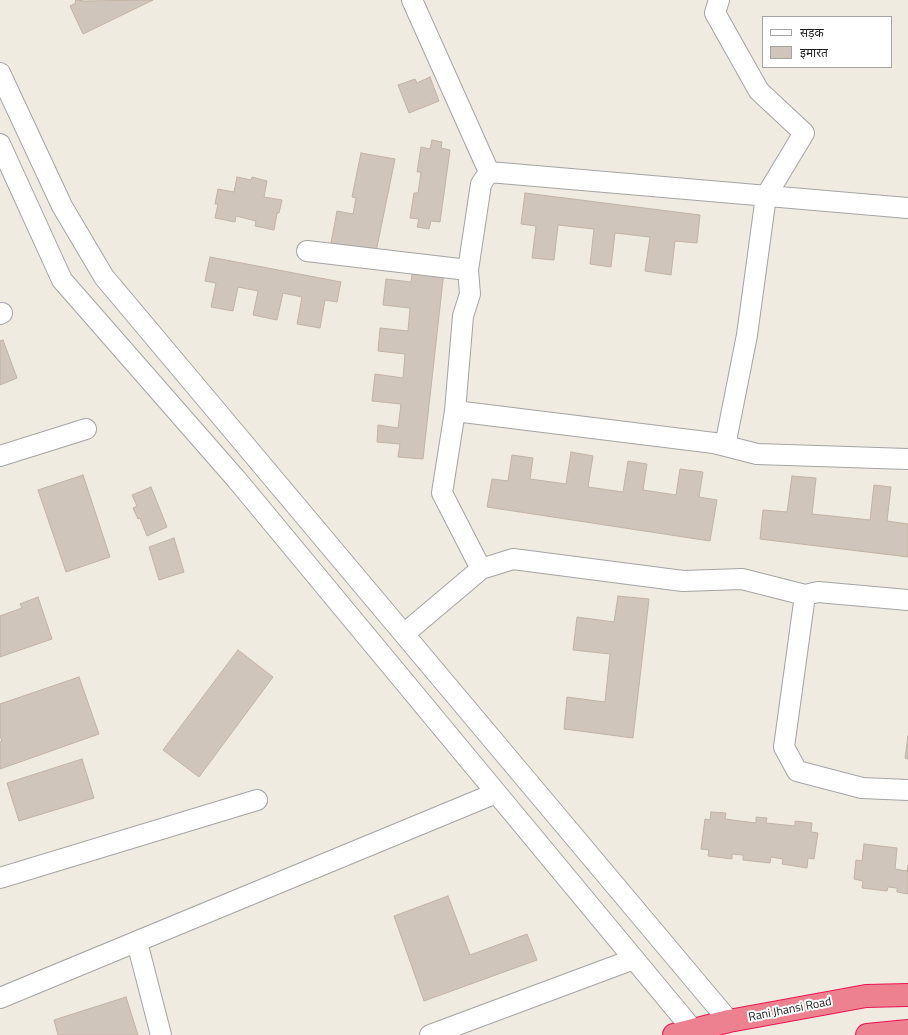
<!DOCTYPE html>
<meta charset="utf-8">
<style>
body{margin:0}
#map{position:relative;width:908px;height:1035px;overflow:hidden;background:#efebe1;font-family:"Titillium Web","Noto Sans Devanagari",sans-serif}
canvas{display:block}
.legend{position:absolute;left:762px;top:16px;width:130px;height:52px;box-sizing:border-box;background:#fff;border:1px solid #a5a5a5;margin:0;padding:5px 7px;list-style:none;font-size:12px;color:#1d1d1d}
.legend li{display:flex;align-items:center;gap:8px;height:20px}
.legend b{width:20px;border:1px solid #a5a5a5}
</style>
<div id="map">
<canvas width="908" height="1035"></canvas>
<ul class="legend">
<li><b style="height:5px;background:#fff"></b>सड़क</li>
<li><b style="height:11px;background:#cfc5ba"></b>इमारत</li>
</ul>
</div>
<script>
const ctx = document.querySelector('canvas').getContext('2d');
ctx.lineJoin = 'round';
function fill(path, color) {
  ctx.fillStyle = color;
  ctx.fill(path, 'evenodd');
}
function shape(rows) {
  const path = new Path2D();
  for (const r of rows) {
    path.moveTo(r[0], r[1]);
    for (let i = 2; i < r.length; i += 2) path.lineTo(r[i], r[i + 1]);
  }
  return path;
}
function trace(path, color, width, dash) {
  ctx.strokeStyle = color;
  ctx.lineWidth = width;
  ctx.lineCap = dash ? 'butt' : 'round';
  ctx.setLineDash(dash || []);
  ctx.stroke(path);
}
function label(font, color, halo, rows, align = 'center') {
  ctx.font = font + ' "Titillium Web",sans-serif';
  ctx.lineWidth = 4;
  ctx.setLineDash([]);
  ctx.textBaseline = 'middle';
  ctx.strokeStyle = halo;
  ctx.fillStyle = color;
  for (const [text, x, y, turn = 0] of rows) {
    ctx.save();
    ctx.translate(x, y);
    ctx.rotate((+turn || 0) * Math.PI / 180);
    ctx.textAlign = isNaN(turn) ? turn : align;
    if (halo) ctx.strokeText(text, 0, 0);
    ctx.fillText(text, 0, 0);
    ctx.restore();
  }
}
const building = shape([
 [76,0,84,1,153,0,83,34,70,6,76,3,75,1,76,0],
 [430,77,439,101,409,113,398,85,415,79,417,83,430,77],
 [432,140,442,142,441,148,450,150,440,222,431,221,429,229,417,227,419,219,410,218,414,193,418,193,421,172,417,172,421,147,430,149,432,140],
 [361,153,395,159,376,252,331,243,337,211,353,214,356,198,352,197,361,153],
 [237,177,251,180,252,177,267,181,264,197,282,200,279,213,277,213,274,230,255,226,256,221,236,216,235,222,215,218,218,204,215,204,218,189,234,192,237,177],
 [525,193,700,215,697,243,675,241,671,275,645,271,650,237,615,233,611,267,590,264,594,229,558,225,554,260,532,258,536,226,521,224,525,193],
 [210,257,341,282,337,302,325,300,320,328,297,324,302,297,283,293,277,320,253,315,258,291,238,287,233,311,211,307,216,283,205,281,210,257],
 [413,268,444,271,423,459,398,457,400,444,377,442,378,425,398,428,401,404,372,401,375,374,403,378,405,354,378,351,380,328,408,331,410,308,383,305,386,279,411,282,413,268],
 [3,340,17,378,0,385,0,341,3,340],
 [571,452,593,456,588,487,623,492,628,461,647,464,643,490,676,495,680,469,703,472,699,497,717,500,710,541,487,507,492,479,508,481,512,455,533,458,530,479,566,484,571,452],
 [83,475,110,557,66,572,38,490,83,475],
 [792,476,816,478,812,514,870,520,874,485,891,487,887,521,908,524,908,557,760,539,763,510,787,512,792,476],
 [151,487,167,527,147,536,140,518,138,519,133,508,137,506,132,495,151,487],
 [174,538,184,572,159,580,149,547,174,538],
 [618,596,649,599,633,738,564,729,567,697,605,702,610,654,573,650,577,617,614,622,618,596],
 [38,597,52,639,0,657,0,616,22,608,20,604,38,597],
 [238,650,273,677,199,777,163,750,238,650],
 [79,677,99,734,0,769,0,742,2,741,0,736,0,704,79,677],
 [908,736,908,759,905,758,908,736],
 [82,759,94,798,19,821,7,783,82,759],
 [711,812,726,813,725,819,756,823,756,817,767,818,766,823,795,826,795,821,812,823,811,832,818,833,814,859,808,858,807,868,782,864,783,859,771,857,770,863,743,860,743,855,732,854,732,859,708,856,709,850,701,849,705,819,710,820,711,812],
 [864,844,897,848,895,869,907,871,908,865,908,894,897,892,897,888,888,887,887,891,862,888,863,881,854,879,856,860,862,861,864,844],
 [448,896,470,955,527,934,537,960,424,1001,394,916,448,896],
 [126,997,138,1035,58,1035,54,1020,126,997]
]);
const minor = shape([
 [412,0,489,172],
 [719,0,715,13,759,91,804,133,766,196,747,335,725,446],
 [0,73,62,206,104,277,729,1021],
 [0,144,62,280,237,480,693,1030],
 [489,172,908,208],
 [307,251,468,270],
 [0,314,2,313],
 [455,411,714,443,757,454,908,459],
 [0,456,86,429],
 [481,569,442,493,455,411,463,316,470,294,468,270,481,184,489,172],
 [805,595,784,747,797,771,862,788,908,790],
 [404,634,481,569,513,559,683,581,742,579,805,595,818,592,908,600],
 [0,878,257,800],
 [137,942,161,1035],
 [0,998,496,793],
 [430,1035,634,959]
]);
const highway = shape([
 [674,1035,729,1021,866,996,908,995],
 [867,1035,908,1031]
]);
const streetNames = [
 ["Rani Jhansi Road",790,1010,-11]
];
fill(building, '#cfc5ba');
trace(building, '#c2b2a3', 1);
trace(minor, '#a4a4a4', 22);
trace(highway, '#e81451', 24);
trace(minor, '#fff', 20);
trace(highway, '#ee8190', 22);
label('12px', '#1d1d1d', '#fff', streetNames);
</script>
